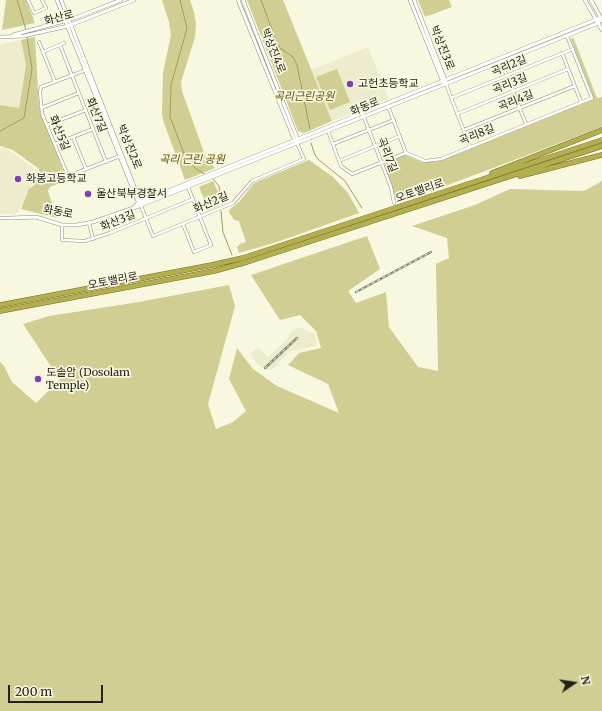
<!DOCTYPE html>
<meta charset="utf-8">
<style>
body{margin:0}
#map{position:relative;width:602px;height:711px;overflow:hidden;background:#f8f7df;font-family:Merriweather,serif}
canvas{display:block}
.north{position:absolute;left:554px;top:663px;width:40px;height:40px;-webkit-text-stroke:3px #f8f7df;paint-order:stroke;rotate:77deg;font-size:11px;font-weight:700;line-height:16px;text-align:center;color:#23231a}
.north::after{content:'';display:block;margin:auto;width:14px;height:18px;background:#23231a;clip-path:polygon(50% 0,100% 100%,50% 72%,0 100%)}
.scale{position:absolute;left:8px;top:685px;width:95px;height:18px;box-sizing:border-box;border:2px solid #23231a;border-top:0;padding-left:5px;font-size:12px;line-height:14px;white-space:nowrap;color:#23231a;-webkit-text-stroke:3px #f8f7df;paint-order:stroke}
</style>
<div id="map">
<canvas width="602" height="711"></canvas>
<div class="north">N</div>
<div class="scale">200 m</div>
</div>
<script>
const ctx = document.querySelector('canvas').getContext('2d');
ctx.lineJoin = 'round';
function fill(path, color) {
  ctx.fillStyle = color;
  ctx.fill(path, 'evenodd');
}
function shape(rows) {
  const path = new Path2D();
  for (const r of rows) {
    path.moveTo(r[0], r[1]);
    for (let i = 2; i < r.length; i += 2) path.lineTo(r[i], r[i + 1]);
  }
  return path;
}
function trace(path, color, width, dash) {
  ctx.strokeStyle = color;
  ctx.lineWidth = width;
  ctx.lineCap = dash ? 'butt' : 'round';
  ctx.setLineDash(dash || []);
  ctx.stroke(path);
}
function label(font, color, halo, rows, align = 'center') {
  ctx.font = font + ' Merriweather,"Noto Sans KR",serif';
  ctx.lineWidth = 3.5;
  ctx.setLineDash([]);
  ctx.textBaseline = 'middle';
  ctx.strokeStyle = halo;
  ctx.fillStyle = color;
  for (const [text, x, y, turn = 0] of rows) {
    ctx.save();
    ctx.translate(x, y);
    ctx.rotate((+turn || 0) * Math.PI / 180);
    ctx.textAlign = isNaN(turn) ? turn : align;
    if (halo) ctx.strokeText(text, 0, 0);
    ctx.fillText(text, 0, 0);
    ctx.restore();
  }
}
const built = shape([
 [21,40,26,65,19,108,0,105,0,44],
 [368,47,389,99,332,121,311,70],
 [0,148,7,149,38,171,19,211,15,214,0,214],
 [299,327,315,334,317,343,315,346,289,352,273,369,267,370,256,363,250,354,255,349,259,348,268,357,287,339,292,331]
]);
const green = shape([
 [6,0,26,0,35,23,2,30],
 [162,0,190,0,194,12,196,25,195,37,181,82,182,91,206,158,215,168,185,180,164,123,162,114,163,73,171,35,169,22],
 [247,0,283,0,332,121,304,133,298,131],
 [418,0,449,0,452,7,425,17],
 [35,37,39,108,67,180,50,187,48,191,57,218,21,209,29,189,33,186,39,172,39,169,13,150,0,146,0,105,19,108,26,65,21,40],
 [573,37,597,98,602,97,602,127,445,186,396,202,384,166,385,164,405,155,422,162,436,162,594,99,571,40],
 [337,69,350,102,330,110,316,77],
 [309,160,333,177,348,193,359,213,277,242,239,253,237,247,240,244,246,242,239,221,234,220,229,212,230,209,239,202,254,183],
 [213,181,219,194,218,206,209,210,199,187],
 [602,181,602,711,0,711,0,362,4,366,12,382,36,403,60,380,23,324,49,316,139,302,229,285,235,306,208,404,216,429,233,422,246,411,229,379,237,348,253,369,277,386,339,413,328,384,288,365,299,353,321,348,316,331,300,315,280,320,251,275,367,236,380,269,348,291,356,303,386,292,389,327,418,367,438,371,436,264,449,258,447,238,412,226,475,205,510,189,584,191]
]);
const stream = shape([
 [17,0,26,30],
 [180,0,187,28,171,85,170,117,185,156,195,168,206,175],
 [261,0,277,43,280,48,293,57,297,65,310,129],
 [0,131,24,118,32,69,27,37],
 [311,143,315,155,319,160,345,181,362,208],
 [212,178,219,186,222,204],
 [221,211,223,232,232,255]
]);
const minor = shape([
 [28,0,34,13,46,8,42,0],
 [39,42,55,82],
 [60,45,106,162],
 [43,52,64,43],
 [562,53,581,102],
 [501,61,526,124],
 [86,70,41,87,40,92,42,114,68,176,120,156],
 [446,84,470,147],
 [451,98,573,49],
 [388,106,406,153],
 [41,108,79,93],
 [457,114,568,69],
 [363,115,391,187,394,203],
 [47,125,86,110],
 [464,130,575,86],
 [328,131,341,166,352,174,406,153,425,161,441,159,592,98,567,36],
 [73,137,86,169],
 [55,144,93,129],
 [333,144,394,120],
 [339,161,400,136],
 [141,206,153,236,233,203,252,181,304,159,297,143],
 [0,218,11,218],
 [89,223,93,239],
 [183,224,194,252,211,245,188,187],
 [62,225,62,240,85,241,110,233,193,199]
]);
const tertiary = shape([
 [57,0,139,204],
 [61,0,141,204],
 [238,0,295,141],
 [243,0,298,140],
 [410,0,443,82],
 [414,0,446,82],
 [585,0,602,30],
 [13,35,75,18,121,0],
 [0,37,24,36,68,26,134,0],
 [134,207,138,203,600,18],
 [11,218,36,217,62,225,77,225,93,222,139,206,596,24,602,20,591,0]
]);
const trunk = shape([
 [492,173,602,130],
 [520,176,602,155],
 [0,305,212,265,243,258,602,140],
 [0,311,214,271,247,262,602,146]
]);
const rail = shape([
 [356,292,431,252],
 [265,368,297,338]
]);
const markers = [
 [350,84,4,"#7e3fb4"],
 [18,179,4,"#7e3fb4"],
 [88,194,4,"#7e3fb4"],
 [38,379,4,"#7e3fb4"]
];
const streetNames = [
 ["화산로",59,18,-15],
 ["박상진3로",442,48,68],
 ["박상진4로",273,51,68],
 ["곡리2길",509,66,-22],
 ["곡리3길",510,84,-22],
 ["곡리4길",516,101,-22],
 ["화동로",365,107,-22],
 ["화산7길",96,115,68],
 ["화산5길",59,133,68],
 ["곡리8길",477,135,-22],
 ["박상진2로",129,147,68],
 ["곡리7길",387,155,69],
 ["오토밸리로",420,191,-19],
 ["화산2길",211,203,-23],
 ["화동로",58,212,11],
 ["화산3길",118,221,-22],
 ["오토밸리로",113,281,-11]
];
const poiNames = [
 ["고헌초등학교",358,84],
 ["화봉고등학교",26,179],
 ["울산북부경찰서",96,194],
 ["도솔암 (Dosolam",46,373],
 ["Temple)",46,386]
];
const parkNames = [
 ["곡리근린공원",304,97],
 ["곡리 근린 공원",192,160]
];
fill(built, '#ededcd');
fill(green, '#d0ce92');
trace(stream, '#a09e60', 1);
trace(minor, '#8e8e78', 3.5);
trace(tertiary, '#8e8e78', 4);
trace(trunk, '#747120', 5.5);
trace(minor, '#fff', 2.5);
trace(tertiary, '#fff', 3);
trace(trunk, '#b3af50', 4.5);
trace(rail, '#8d8c7c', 2.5);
trace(rail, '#f8f7df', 1, [3]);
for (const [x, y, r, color] of markers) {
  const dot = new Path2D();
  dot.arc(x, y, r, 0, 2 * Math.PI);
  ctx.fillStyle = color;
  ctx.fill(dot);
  trace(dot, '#f8f7df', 1.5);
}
label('11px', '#23231a', '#f8f7df', streetNames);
label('11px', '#23231a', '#f8f7df', poiNames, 'left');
label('italic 11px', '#555203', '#f8f7df', parkNames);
</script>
